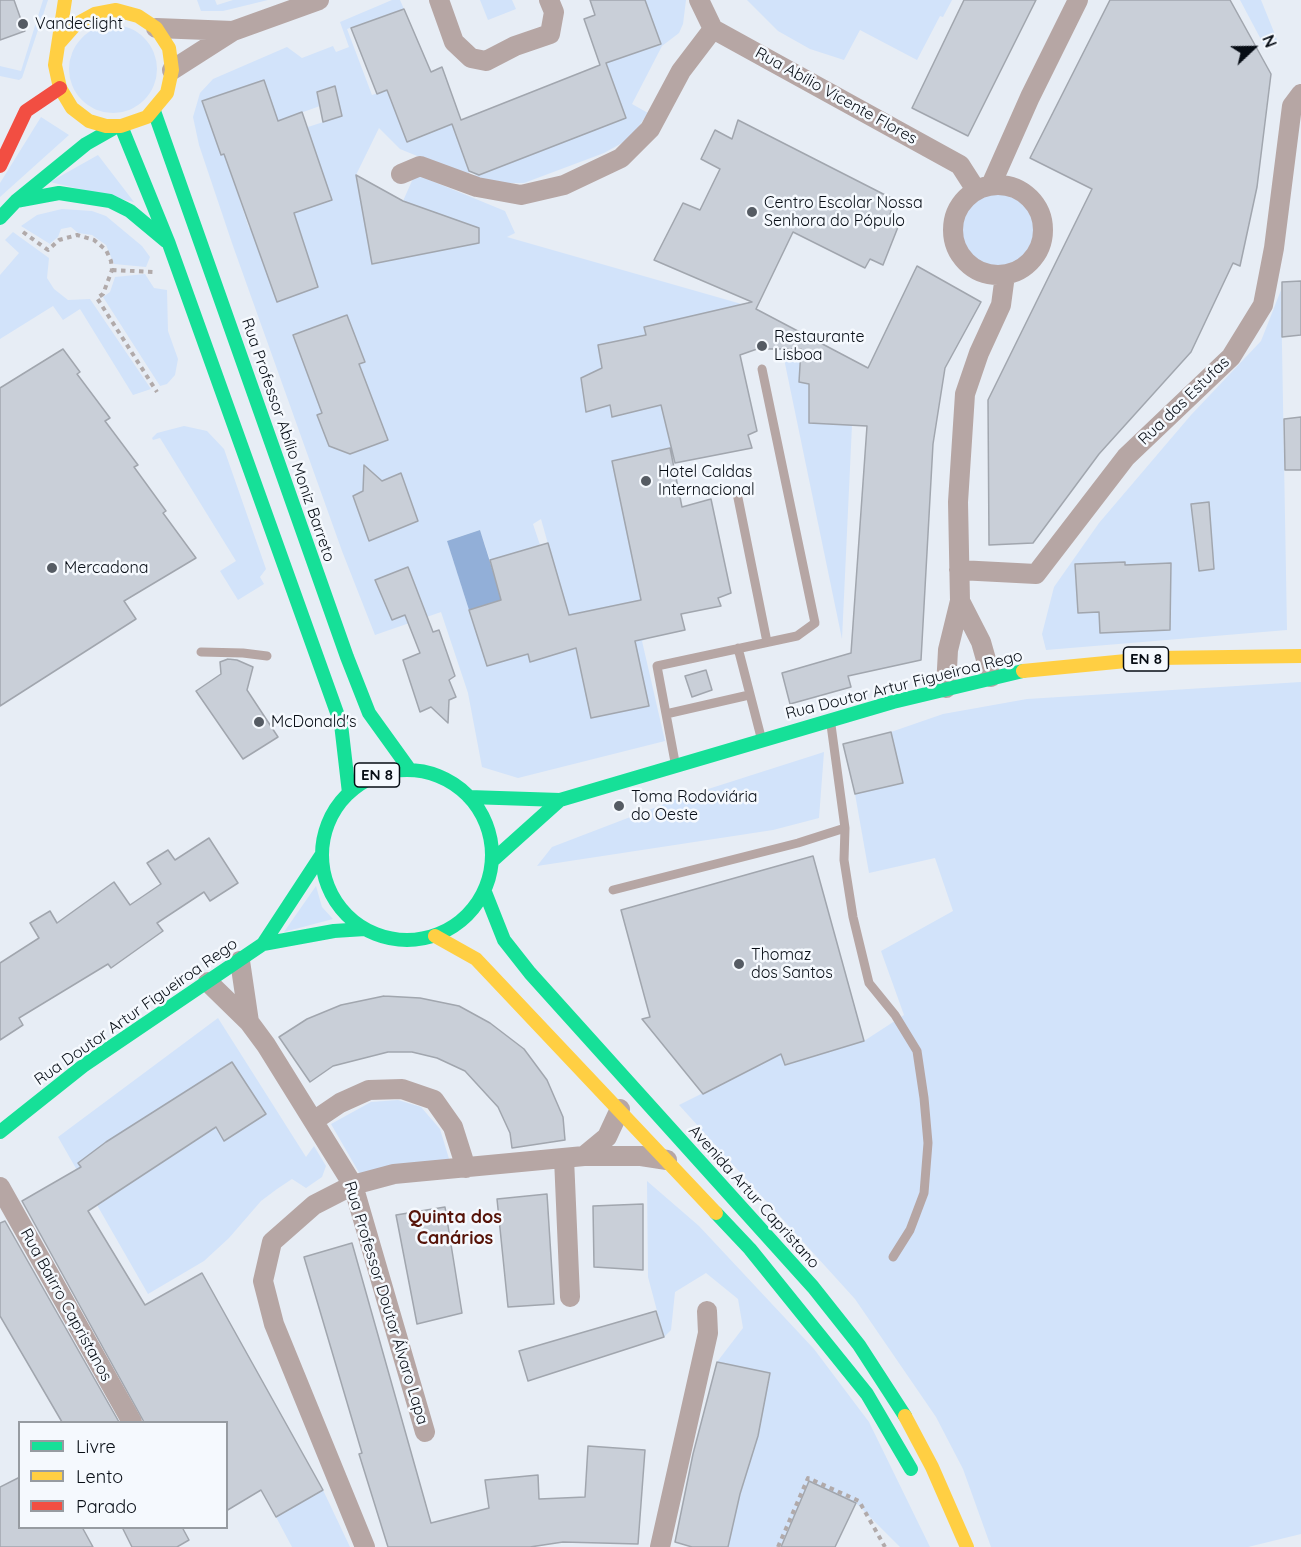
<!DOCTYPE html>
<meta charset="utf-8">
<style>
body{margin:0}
#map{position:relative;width:1301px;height:1547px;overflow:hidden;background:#e7edf5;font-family:Quicksand,sans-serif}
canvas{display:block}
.legend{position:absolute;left:18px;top:1421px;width:210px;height:108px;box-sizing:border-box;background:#f5f9fe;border:2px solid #969ba1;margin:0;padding:8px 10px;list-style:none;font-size:18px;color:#070d15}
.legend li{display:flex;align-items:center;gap:12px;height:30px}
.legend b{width:30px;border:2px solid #969ba1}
.north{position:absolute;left:1223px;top:18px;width:60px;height:60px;-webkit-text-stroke:4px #f5f9fe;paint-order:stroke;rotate:68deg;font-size:16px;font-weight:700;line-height:24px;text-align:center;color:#070d15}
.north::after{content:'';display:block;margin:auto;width:21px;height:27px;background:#070d15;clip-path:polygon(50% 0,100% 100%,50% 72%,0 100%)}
</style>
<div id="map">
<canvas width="1301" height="1547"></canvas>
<ul class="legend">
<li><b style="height:8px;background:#16e098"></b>Livre</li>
<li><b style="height:8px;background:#ffcf43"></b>Lento</li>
<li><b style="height:8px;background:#f24e42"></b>Parado</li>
</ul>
<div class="north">N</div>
</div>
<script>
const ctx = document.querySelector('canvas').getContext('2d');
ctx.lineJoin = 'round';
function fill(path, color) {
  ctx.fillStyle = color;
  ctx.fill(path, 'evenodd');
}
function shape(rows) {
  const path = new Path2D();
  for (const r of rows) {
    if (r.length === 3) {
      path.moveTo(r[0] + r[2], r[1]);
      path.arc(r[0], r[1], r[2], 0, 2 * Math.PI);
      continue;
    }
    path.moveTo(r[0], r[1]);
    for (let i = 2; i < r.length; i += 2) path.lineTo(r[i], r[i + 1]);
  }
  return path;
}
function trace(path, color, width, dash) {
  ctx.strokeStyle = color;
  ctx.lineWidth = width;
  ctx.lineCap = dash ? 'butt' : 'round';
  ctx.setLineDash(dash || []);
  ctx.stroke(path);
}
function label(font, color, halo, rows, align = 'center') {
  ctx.font = font + ' Quicksand,sans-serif';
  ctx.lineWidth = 5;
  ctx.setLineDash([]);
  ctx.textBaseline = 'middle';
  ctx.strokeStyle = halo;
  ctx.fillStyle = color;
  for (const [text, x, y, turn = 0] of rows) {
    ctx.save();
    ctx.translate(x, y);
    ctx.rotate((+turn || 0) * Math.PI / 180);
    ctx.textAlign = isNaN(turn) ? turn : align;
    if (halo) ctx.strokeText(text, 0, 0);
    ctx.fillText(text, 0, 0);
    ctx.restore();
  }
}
const green = shape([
 [43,0,48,0,22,78,19,80,0,76,0,66,21,71],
 [197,0,215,0,217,5,233,0,268,0,223,11,201,11],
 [392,0,400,0,404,9,347,29,372,95,387,90,407,142,452,124,471,178,400,149,379,128,356,175,372,264,479,243,479,228,403,201,415,174,505,211,515,233,507,237,752,307,728,308,644,327,646,335,598,345,606,386,594,372,581,379,587,412,608,396,612,417,661,405,671,448,612,461,649,638,642,641,665,741,518,778,482,767,468,693,441,612,375,635,342,551,233,246,199,145,193,117,200,93,213,79,287,47,302,58,333,46,336,52,349,47,340,22],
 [335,87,342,116,221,155,203,101,278,121,320,106,317,92],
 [315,151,332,200,249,228,233,179],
 [262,258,317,287,277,302],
 [347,315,364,362,310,381,293,335],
 [370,394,388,440,350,454,329,446,317,415],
 [541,519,568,615,528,654,487,666,447,541,480,530,490,560,540,545,533,524],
 [408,567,424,607,392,620,376,580],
 [625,603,649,706,591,718,569,615],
 [480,0,512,0,516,9,488,20],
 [645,0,686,0,683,24,679,33,662,46,632,104,648,113,631,138,604,153,524,183,496,183,472,176,626,118,606,62,660,44],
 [747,0,952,0,943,17,940,16,917,60,860,30,844,60,810,49,778,31],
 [1240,0,1261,0,1278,42,1265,47],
 [113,69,44],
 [41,117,69,135,0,197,0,183],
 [98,155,134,202,50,182],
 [998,230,45],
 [62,209,92,211,106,216,142,246,150,257,146,267,114,264,106,245,92,235,78,233,71,227,61,229,58,237,50,244,21,226,37,215],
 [13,232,49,258,47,278,54,289,68,300,90,299,151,389,133,395,80,309,63,320,53,306,0,339,0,275,19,253,5,240],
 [145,274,154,288,167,290,168,331,178,359,175,375,167,384,160,386,103,297,110,292,115,277],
 [1281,290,1287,630,1046,650,1042,634,1054,587,1099,523,1191,415,1261,341],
 [782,349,801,349,799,382,809,384,809,423,852,425,842,639],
 [184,426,207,431,224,449,266,569,260,577,264,584,238,600,220,571,236,561,160,438,153,440,152,438,157,433],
 [1301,682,1301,1534,1248,1547,991,1547,963,1469,936,1417,855,1299,679,1105,781,1054,786,1065,864,1041,904,1015,881,951,953,911,935,858,869,873,855,794,891,732,943,714,1027,699],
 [824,752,819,818,773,830,537,866,552,847,680,798],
 [316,886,322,907,333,919,284,932],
 [218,1018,306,1157,314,1146,326,1166,322,1177,306,1188,292,1179,277,1189,261,1201,229,1238,204,1261,148,1294,58,1137],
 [398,1100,421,1107,440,1129,450,1162,361,1176,331,1124,371,1102],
 [647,1181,699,1226,814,1349,869,1422,930,1547,900,1547,856,1503,809,1481,780,1547,728,1547,740,1494,758,1436,770,1374,717,1362,743,1328,738,1299,706,1273,675,1292,671,1330,664,1337,648,1277],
 [323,1490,350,1547,292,1547,276,1517]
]);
const water = shape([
 [480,530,502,600,469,610,447,541]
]);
const building = shape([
 [0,0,14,0,25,31,0,40,0,0],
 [590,0,645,0,661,44,606,63,626,118,479,175,469,171,452,124,407,142,387,90,377,94,351,28,404,9,431,72,442,67,461,120,600,65,584,19,595,15,590,0],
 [964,0,1036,0,968,136,912,108,964,0],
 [1110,0,1230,0,1271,74,1257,187,1240,266,1233,263,1191,352,1099,454,1033,543,989,545,988,400,1092,189,1030,158,1110,0],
 [264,80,278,121,302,112,332,200,294,213,318,287,277,302,224,154,221,155,202,101,264,80],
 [335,86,342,116,323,122,317,92,335,86],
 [738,120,895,200,888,220,898,227,883,265,870,259,865,268,793,232,756,309,868,368,917,266,981,302,945,368,933,444,921,660,848,676,851,687,790,704,782,673,851,653,867,426,809,423,809,384,799,382,801,349,757,349,740,355,757,431,748,435,752,448,675,463,661,405,612,417,610,405,586,412,581,378,602,368,598,345,646,335,644,327,752,302,654,260,683,203,700,210,720,169,701,159,715,130,732,139,738,120],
 [356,175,403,201,479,228,479,243,372,264,356,175],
 [1301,281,1301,335,1282,337,1282,282,1301,281],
 [347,315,365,362,359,364,388,440,350,454,329,446,317,415,322,413,293,335,347,315],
 [63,349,80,372,77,374,110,418,105,421,138,465,134,467,166,511,163,513,196,558,124,601,136,619,0,706,0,388,63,349],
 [1301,417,1301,470,1285,470,1284,419,1301,417],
 [670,448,682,507,711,499,731,593,718,598,721,606,681,614,685,630,635,641,649,706,591,718,576,648,530,662,528,654,487,666,469,610,501,600,490,560,548,543,569,615,641,600,612,461,670,448],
 [364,465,382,481,401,473,418,521,369,541,353,496,363,491,364,465],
 [1209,502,1214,569,1199,571,1191,504,1209,502],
 [1125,562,1125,565,1171,563,1170,630,1100,633,1099,612,1078,613,1075,564,1125,562],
 [408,567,433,632,439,630,455,676,449,680,456,697,449,700,448,723,431,707,420,712,403,660,420,653,405,615,392,620,375,580,408,567],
 [228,659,237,660,253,667,247,690,278,737,243,759,196,691,221,674,220,662,228,659],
 [706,670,712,690,692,697,685,676,706,670],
 [891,732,903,783,855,794,843,744,891,732],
 [209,838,238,883,210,901,204,892,157,923,163,931,111,968,108,964,19,1018,23,1025,0,1040,0,963,39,938,30,923,50,911,57,923,114,882,130,905,161,884,147,863,168,850,175,860,209,838],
 [813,856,864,1041,785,1065,781,1054,703,1094,642,1019,650,1017,621,910,813,856],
 [384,996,420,998,459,1006,490,1023,524,1049,547,1080,563,1117,565,1140,512,1148,510,1133,498,1107,465,1071,437,1058,412,1052,388,1052,333,1066,310,1082,279,1037,307,1019,341,1005,384,996],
 [232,1062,266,1114,224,1141,216,1127,88,1211,145,1305,202,1273,323,1490,276,1517,261,1490,226,1511,226,1422,144,1422,22,1201,81,1167,78,1163,106,1142,232,1062],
 [547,1194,554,1304,508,1307,497,1199,547,1194],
 [643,1204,643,1270,594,1267,593,1206,643,1204],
 [445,1207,462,1313,417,1324,396,1215,445,1207],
 [5,1221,119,1422,62,1422,0,1316,0,1223,5,1221],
 [352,1243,431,1523,489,1508,485,1480,538,1475,539,1499,585,1497,588,1446,645,1450,638,1544,563,1542,530,1547,388,1547,359,1454,362,1453,304,1257,352,1243],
 [656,1311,664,1337,528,1381,519,1351,656,1311],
 [717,1362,770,1373,758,1436,740,1494,728,1547,692,1547,675,1542,693,1454,717,1362],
 [20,1477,20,1527,82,1527,93,1547,0,1547,0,1487,20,1477],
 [809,1481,856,1503,835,1547,781,1547,809,1481],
 [122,1527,182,1527,189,1540,177,1547,132,1547,122,1527]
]);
const path = shape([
 [23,232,48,250,59,240,77,235,94,240,106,250,111,261,112,270,103,294,97,298,157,392],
 [112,270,153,272],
 [778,1547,808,1478,859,1501,885,1547]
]);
const lane = shape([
 [737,493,767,642],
 [738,648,761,737],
 [201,652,243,653,267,656],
 [666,714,749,695],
 [675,762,657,666,797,636,815,623,762,369],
 [845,828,844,860,853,917,869,983,895,1015,917,1051,924,1098,928,1143,924,1193,910,1230,893,1257],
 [613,890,798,843,845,828,831,725]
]);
const street = shape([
 [439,0,454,42,471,58,486,61,515,46,550,34,554,12,549,0],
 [699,0,713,29,960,165,976,190],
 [156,28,233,31],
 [172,70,233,31,319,0],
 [401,174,420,166,477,187,521,195,564,185,621,158,650,129,681,71,713,29],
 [998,230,45],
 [991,185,1030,97,1078,0],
 [959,570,1036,574,1126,457,1231,357,1263,305,1274,248,1292,106,1301,94],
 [960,601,981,642,991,677],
 [946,688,948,650,960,601,958,502,965,394,979,353,1001,305,1005,275],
 [240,961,249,1022],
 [208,982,249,1022,266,1045,353,1185,425,1432],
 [315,1120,340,1103,369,1090,402,1089,434,1100,453,1127,466,1168],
 [584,1156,607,1137,620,1109],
 [564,1158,570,1297],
 [0,1187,132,1422],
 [365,1547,274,1324,263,1281,272,1242,314,1205,353,1185,394,1174,584,1156,641,1156,667,1160],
 [660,1547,708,1333,707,1311]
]);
const fast = shape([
 [154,111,347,657,369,713,410,770],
 [121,126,169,244,341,724,349,793],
 [16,201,59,193,110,201,130,211,166,241],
 [0,218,16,201,86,144,116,127],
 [407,855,85],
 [469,797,560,800,893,702,1023,671],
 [492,861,560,800],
 [485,892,504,940,530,973,813,1287,859,1345,905,1416],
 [263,944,334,931,365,929],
 [0,1132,83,1066,263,944,322,854],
 [716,1213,750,1249,867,1394,911,1469]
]);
const slow = shape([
 [60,42,75,25,95,14,116,10,138,16,156,28,169,48,172,70,167,93,147,117,121,126,106,126,89,121,72,108,60,88,55,65,65,0],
 [1023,671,1157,658,1301,656],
 [435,936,476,959,716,1213],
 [905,1416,932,1467,967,1547]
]);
const jam = shape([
 [0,166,26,111,60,88]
]);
const markers = [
 [23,24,6,"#555b63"],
 [752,212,6,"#555b63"],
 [762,346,6,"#555b63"],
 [646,481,6,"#555b63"],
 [52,568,6,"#555b63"],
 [259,722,6,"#555b63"],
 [619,806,6,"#555b63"],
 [739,964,6,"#555b63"]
];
const shields = [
 [1146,659,45],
 [377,775,45]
];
const shieldNames = [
 ["EN 8",1146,659],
 ["EN 8",377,775]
];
const poiNames = [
 ["Vandeclight",35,24],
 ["Centro Escolar Nossa",764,203],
 ["Senhora do Pópulo",764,221],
 ["Restaurante",774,337],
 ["Lisboa",774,355],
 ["Hotel Caldas",658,472],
 ["Internacional",658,490],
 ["Mercadona",64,568],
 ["McDonald's",271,722],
 ["Toma Rodoviária",631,797],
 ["do Oeste",631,815],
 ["Thomaz",751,955],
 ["dos Santos",751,973]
];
const streetNames = [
 ["Rua Abílio Vicente Flores",836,96,29],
 ["Rua das Estufas",1184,401,-44],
 ["Rua Professor Abílio Moniz Barreto",288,440,71],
 ["Rua Doutor Artur Figueiroa Rego",904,685,-14],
 ["Rua Doutor Artur Figueiroa Rego",136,1012,-35],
 ["Avenida Artur Capristano",754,1197,48],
 ["Rua Professor Doutor Álvaro Lapa",386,1303,73],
 ["Rua Bairro Capristanos",66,1305,61]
];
const neighbourhoodNames = [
 ["Quinta dos",455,1218],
 ["Canários",455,1239]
];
fill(green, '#d2e3fa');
fill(water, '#92afd8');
fill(building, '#c9cfd8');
trace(building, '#a1a6ae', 1.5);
trace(path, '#b1aaaa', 4, [4.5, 4.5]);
trace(lane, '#b6a6a4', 9);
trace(street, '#b6a6a4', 20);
trace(fast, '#16e098', 14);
trace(slow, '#ffcf43', 14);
trace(jam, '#f24e42', 14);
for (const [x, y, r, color] of markers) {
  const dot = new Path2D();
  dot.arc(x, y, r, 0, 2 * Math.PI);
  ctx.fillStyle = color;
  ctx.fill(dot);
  trace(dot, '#f5f9fe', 2);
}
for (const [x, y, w] of shields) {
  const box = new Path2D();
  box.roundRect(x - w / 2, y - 12, w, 24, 4.5);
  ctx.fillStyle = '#f5f9fe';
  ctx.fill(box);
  trace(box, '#070d15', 1.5);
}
label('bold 15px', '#070d15', null, shieldNames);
label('16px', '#070d15', '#f5f9fe', poiNames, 'left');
label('16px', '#070d15', '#f5f9fe', streetNames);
label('bold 18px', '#561308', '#f5f9fe', neighbourhoodNames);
</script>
